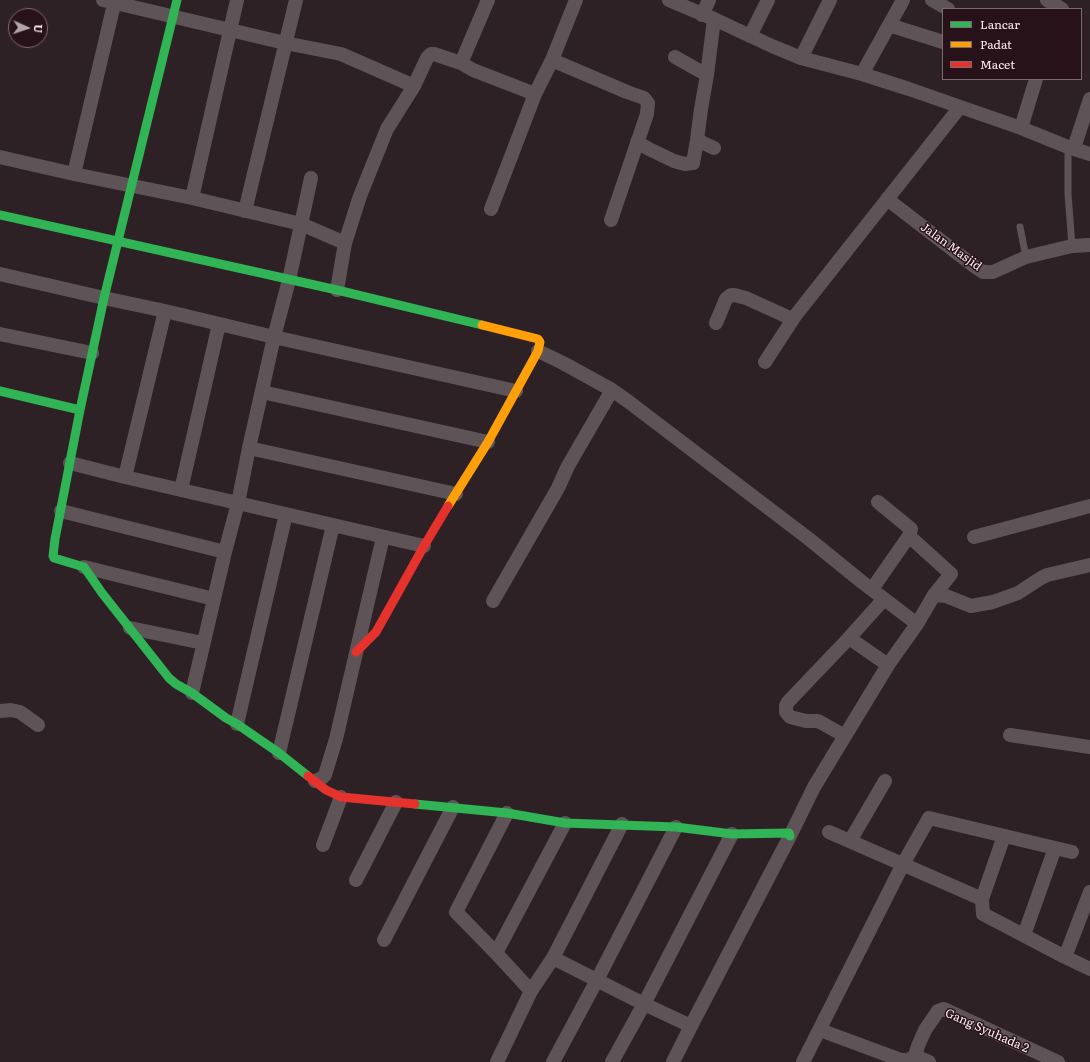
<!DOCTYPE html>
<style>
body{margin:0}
#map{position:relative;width:1090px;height:1062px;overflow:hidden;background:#2e2125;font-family:Literata,serif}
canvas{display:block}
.legend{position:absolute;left:942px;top:8px;width:140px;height:72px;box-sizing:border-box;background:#28121a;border:1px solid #7d6970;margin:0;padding:5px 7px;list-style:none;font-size:12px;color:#fcecf1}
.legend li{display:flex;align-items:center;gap:8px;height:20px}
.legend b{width:20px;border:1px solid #7d6970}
.north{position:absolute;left:8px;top:8px;width:40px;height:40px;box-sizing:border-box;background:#28121a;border:1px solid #7d6970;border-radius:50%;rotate:93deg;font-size:11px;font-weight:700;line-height:16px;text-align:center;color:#fcecf1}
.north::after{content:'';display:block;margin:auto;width:14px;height:18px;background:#b4a5aa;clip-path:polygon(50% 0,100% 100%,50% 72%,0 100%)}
</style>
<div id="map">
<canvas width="1090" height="1062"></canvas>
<ul class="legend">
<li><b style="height:5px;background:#30b455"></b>Lancar</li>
<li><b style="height:5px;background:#ff9f0a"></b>Padat</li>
<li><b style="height:5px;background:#e5322d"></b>Macet</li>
</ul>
<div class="north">U</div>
</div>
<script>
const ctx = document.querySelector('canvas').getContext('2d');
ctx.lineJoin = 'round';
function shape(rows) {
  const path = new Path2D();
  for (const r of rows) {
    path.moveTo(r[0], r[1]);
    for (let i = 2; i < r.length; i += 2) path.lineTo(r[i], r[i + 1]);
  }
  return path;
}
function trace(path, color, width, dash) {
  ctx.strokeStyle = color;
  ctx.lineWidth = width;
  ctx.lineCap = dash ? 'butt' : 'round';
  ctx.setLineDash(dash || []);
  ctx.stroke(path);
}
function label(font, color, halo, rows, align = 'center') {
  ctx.font = font + ' Literata,serif';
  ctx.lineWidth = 3;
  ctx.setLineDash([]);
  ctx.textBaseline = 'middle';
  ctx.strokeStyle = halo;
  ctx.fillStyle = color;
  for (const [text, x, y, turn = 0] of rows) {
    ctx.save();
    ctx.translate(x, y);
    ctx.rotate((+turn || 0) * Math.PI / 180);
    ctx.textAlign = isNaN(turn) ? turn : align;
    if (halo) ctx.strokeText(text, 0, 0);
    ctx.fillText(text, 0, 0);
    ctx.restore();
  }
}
const lane = shape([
 [1068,147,1068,194,1072,246],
 [1020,227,1026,257]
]);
const street = shape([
 [103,0,285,43,341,54,414,86],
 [669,0,714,19,772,46,801,58,862,74,909,89,1021,128,1068,147,1090,154],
 [932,0,948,9],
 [1047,0,1062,9],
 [702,15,709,0],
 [889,25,943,42],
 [750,36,768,0],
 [675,57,707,75],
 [801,58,830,0],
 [552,60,627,92,644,98,648,103,647,114,611,220],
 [461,63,488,0],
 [862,74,903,0],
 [1021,128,1036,79],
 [697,140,714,148],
 [637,142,649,149,674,161,685,164,693,163,697,140,701,109,707,75,714,19],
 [1074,148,1090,99],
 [0,157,74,174,192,198,301,224,345,243],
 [74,174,115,0],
 [192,198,237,0],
 [887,199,974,266,983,272,993,272,1026,257,1072,246,1090,245],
 [491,209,535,94,552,60,576,0],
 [245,211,296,0],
 [0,274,104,298,165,311,274,337,516,391],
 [337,290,345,243,360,196,387,129,414,86,427,58,431,54,434,54,461,63,473,70,535,94],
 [716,323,726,299,731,295,734,295,746,298,790,318,795,316,960,107],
 [0,334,92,353],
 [538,351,563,363,612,390,629,402,809,539,862,582,917,624],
 [765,362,795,316],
 [262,392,488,442],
 [249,448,456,494],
 [70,463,125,477,424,546],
 [125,477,165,311],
 [181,490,219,324],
 [878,502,911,529,909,536],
 [61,511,225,552],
 [974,537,1090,506],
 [84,567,214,599],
 [934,595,946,596,971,606,993,602,1018,593,1041,578,1047,575,1090,565],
 [884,599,849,638,888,665],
 [493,601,558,488,568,466,612,390],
 [130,628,203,643],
 [192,693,225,552,238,503,249,448,274,337,289,280,311,178],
 [0,711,11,710,20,712,38,725],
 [237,724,286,514],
 [1010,735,1090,747],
 [845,736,820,722,817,721,806,721,790,717,786,712,786,706,788,702,849,638],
 [279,753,333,525],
 [315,781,322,778,325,775,336,739,383,537],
 [507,813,456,912,496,953,531,991],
 [829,832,982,899,983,914,1065,957,1090,969],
 [850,841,885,781],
 [323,845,341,797],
 [356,880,396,802],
 [982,899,1004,836],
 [1024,935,1055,848],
 [384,940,453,807],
 [496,953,565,823],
 [1065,957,1090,892],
 [553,958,644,1004,691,1026],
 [820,1030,901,1060,908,1060,915,1056,913,1062],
 [497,1062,531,991,553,958,622,824],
 [553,1062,597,980,676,827],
 [612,1062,644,1004,732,834],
 [673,1062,691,1026,790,836,814,787,888,665,917,624,934,595,951,574,909,536,872,589],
 [803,1062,903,864,929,818,1072,852],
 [929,1062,915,1056,918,1046,925,1030,938,1011,944,1009,1058,1062]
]);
const fast = shape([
 [0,215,337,290,482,325],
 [0,391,80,410,104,298,177,0],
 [80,410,55,539,53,556,54,558,84,567,102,593,169,678,176,684,192,693,226,718,237,724,279,753,308,776],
 [415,804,507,813,565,823,676,827,732,834,789,833,790,836]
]);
const slow = shape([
 [448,506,488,442,538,351,540,342,538,339,482,325]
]);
const jam = shape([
 [356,652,376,632,424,546,448,506],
 [308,776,326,790,341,797,415,804]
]);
const streetNames = [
 ["Jalan Masjid",951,247,36],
 ["Gang Syuhada 2",987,1031,24]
];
trace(lane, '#5e5457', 7);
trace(street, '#5e5457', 14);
trace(fast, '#30b455', 9);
trace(slow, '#ff9f0a', 9);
trace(jam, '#e5322d', 9);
label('12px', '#fcecf1', '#28121a', streetNames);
</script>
